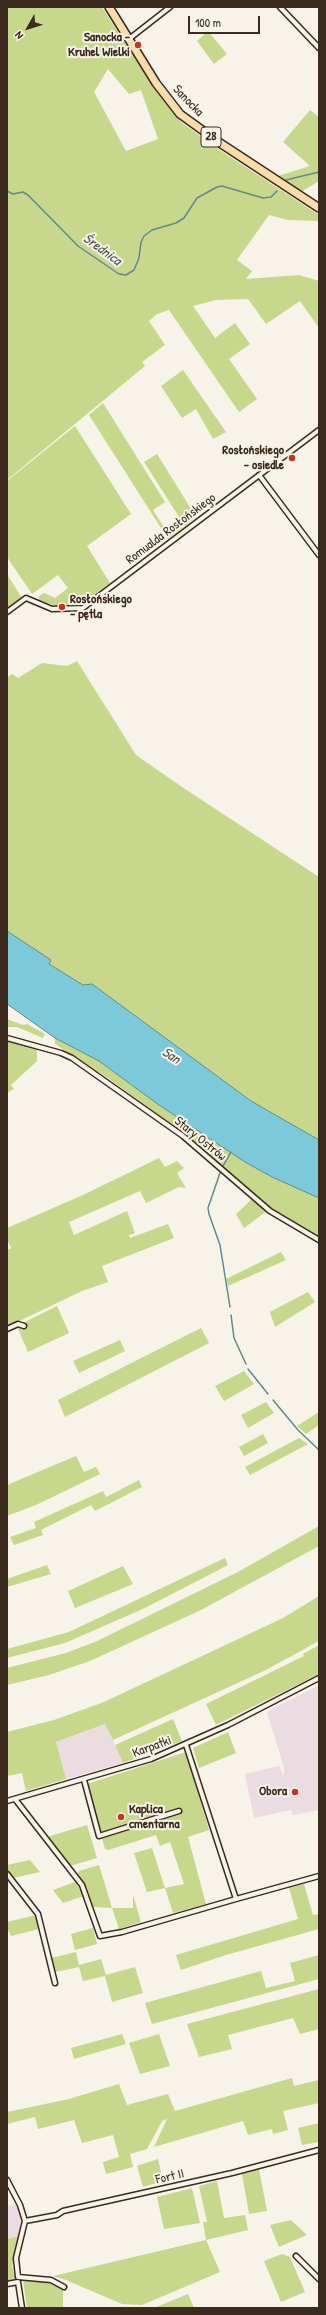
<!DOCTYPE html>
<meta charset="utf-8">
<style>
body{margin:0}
#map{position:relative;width:326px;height:2315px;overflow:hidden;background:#f7f3e8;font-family:"Patrick Hand",sans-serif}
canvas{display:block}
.frame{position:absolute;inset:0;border:8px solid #3b2a1e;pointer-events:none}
.north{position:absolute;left:8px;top:8px;width:40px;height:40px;-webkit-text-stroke:3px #f7f3e8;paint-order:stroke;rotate:231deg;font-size:11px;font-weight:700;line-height:16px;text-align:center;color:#3b2a1e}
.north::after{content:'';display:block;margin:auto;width:14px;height:18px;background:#3b2a1e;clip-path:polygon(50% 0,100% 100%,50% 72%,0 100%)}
.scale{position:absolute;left:188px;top:16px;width:72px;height:18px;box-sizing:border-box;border:2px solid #3b2a1e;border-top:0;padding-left:5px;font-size:12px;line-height:14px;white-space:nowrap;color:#3b2a1e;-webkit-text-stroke:3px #f7f3e8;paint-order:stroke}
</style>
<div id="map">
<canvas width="326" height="2315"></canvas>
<div class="frame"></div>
<div class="north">N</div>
<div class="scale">100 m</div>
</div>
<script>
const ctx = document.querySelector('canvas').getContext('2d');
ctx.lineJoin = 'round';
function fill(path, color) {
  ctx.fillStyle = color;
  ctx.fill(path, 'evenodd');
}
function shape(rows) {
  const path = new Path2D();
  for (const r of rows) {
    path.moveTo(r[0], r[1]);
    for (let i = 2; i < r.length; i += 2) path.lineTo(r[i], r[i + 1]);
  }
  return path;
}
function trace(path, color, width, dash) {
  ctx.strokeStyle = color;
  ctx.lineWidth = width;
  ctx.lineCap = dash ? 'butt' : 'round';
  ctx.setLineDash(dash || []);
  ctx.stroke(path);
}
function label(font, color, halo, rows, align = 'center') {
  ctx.font = font + ' "Patrick Hand",sans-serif';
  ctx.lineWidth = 4;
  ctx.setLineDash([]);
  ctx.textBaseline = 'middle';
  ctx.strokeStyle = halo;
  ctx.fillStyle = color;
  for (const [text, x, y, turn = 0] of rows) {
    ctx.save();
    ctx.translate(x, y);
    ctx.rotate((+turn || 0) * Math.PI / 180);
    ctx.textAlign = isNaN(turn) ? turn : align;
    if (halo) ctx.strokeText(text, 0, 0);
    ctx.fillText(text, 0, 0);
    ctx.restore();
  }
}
const built = shape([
 [319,1685,319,1810,293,1815,291,1810,254,1818,245,1774,279,1766,284,1777,284,1768,267,1712],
 [106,1724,123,1763,66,1779,56,1742],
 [17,2204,21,2219,20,2236,7,2239,7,2206]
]);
const green = shape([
 [7,7,102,7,152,85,181,122,221,151,319,215,319,221,288,220,269,215,237,260,252,271,246,279,299,275,319,281,319,328,300,301,266,324,248,299,216,300,193,306,215,338,235,323,250,344,229,359,257,399,239,412,169,310,157,314,149,321,165,345,142,362,145,366,7,480],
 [108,69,129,94,141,90,158,139,126,151,94,92],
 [208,31,227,54,214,64,197,41],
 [310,110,319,117,319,181,301,192,279,179,278,176,310,166,283,142],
 [183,370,226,432,213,439,196,409,182,418,161,386],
 [103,403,165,502,153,510,169,535,181,526,182,528,168,539,89,415],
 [75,426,131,514,87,546,110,583,88,599,80,603,57,606,39,600,39,596,44,593,55,598,68,588,58,575,32,594,7,557,7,481],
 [157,454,196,517,185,526,144,462],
 [7,574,23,600,7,614],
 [77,661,136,755,182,787,319,877,319,1140,251,1101,92,984,83,985,49,964,50,960,7,931,7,678,12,674,18,678,42,663,67,666],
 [7,1019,23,1025,27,1024,45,1034,43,1038,17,1027,7,1027],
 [55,1038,99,1061,159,1105,245,1162,272,1177,319,1198,319,1236,264,1204,187,1136,112,1081,55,1044],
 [7,1040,37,1049,37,1061,11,1085,14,1089,7,1093],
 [159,1158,165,1167,177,1161,184,1168,177,1173,186,1188,179,1187,146,1203,140,1191,69,1222,74,1235,127,1211,135,1233,129,1235,130,1238,168,1224,174,1238,102,1266,108,1282,82,1291,7,1327,7,1250,11,1248,7,1240,7,1228,83,1195],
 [252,1199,267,1211,244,1228,236,1214],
 [281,1252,286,1260,228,1286,226,1279],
 [308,1292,315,1302,275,1327,270,1312],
 [57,1306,69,1333,28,1352,17,1326],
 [201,1328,209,1343,65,1417,58,1400],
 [120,1340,125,1351,79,1373,73,1361],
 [244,1371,254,1384,224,1401,215,1386],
 [266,1402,274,1413,248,1428,241,1415],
 [319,1412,319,1425,306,1434,297,1426],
 [263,1434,268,1443,244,1456,239,1447],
 [299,1438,308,1444,250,1475,245,1467],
 [76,1456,84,1472,96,1467,100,1474,36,1505,7,1516,7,1485],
 [139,1480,142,1487,95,1511,91,1505,41,1530,43,1535,14,1545,10,1537,36,1528,34,1522,103,1491,106,1497],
 [319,1526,319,1546,201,1610,90,1661,49,1675,7,1685,7,1668,66,1653,97,1641,238,1572],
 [225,1558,228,1565,145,1608,65,1643,7,1658,7,1649,69,1632],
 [47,1565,51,1574,7,1587,7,1579],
 [123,1566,133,1584,75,1608,68,1591],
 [319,1596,319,1641,266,1670,113,1740,105,1724,56,1742,66,1779,26,1791,22,1773,7,1776,7,1732,54,1720,104,1702,283,1618],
 [319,1645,319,1674,216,1725,206,1704,304,1656,303,1654],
 [173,1719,182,1741,123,1763,115,1745],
 [228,1732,236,1753,199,1768,193,1748],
 [186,1752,209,1830,188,1837,206,1904,173,1913,165,1888,147,1892,134,1853,152,1848,165,1888,184,1884,170,1842,160,1846,156,1835,108,1850,105,1849,87,1784],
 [87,1825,97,1858,70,1866,47,1837],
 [30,1860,40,1872,13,1878,7,1870,7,1865],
 [99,1865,112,1908,133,1908,133,1895,141,1922,119,1929,112,1908,93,1907,87,1888,77,1875,79,1871],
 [75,1882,84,1896,63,1903,53,1890],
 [304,1884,313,1915,319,1914,319,1929,226,1955,181,1970,176,1955,298,1919,289,1888],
 [36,1915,39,1929,11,1936,7,1928,7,1922],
 [93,1928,97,1944,75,1950,71,1934],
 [76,1952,79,1965,101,1959,106,1975,135,1967,143,1993,112,2002,105,1976,83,1981,79,1967,55,1972,51,1958],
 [319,1955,319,1979,152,2024,145,2003,261,1971,266,1988,295,1981,290,1963],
 [319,1989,319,2029,300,2034,293,2018,228,2035,232,2049,199,2057,187,2024],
 [122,2034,126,2044,74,2059,71,2048],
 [159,2034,170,2066,140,2074,129,2043],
 [292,2078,294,2086,319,2080,319,2103,283,2111,288,2130,273,2134,272,2129,248,2135,243,2121,154,2147,167,2119,162,2121,147,2149,130,2154,133,2167,106,2174,103,2162,119,2157,113,2135,82,2143,74,2120,38,2129,35,2117,7,2124,7,2112,69,2099,119,2084,127,2105,168,2094,175,2111],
 [319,2123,319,2142,302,2145,298,2128],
 [158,2159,163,2181,143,2187,137,2166],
 [259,2169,267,2211,249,2214,242,2174],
 [217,2181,224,2218,245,2215,248,2230,206,2240,220,2272,142,2305,122,2304,66,2280,53,2276,206,2240,203,2222,207,2222,199,2186],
 [192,2188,200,2223,164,2229,157,2197],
 [291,2220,307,2235,279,2247,270,2225],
 [20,2236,12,2266,15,2278,7,2281,7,2239],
 [282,2254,290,2257,305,2292,281,2302,264,2261],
 [23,2280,52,2282,63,2289,63,2308,27,2308],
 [188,2294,194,2308,154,2308]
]);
const water = shape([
 [7,931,51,960,49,964,83,985,92,984,251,1101,319,1140,319,1198,272,1177,245,1162,159,1105,99,1061,55,1038,7,1004,7,931]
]);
const stream = shape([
 [286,180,319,172],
 [7,191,13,194,23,192,28,195,78,246,119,274,126,275,134,270,139,258,141,242,144,236,152,230,176,223,184,218,197,198,217,187,222,186,263,198,271,197,277,191],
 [7,1041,30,1047],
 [223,1166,231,1152],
 [220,1173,208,1208,209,1214,220,1245,230,1307],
 [231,1315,234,1338,246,1364],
 [248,1369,268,1394],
 [273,1400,298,1430,319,1450]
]);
const street = shape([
 [280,7,319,48],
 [129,39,170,7],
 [259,475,319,555],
 [7,612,26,598,52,609,83,608,319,430],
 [7,1038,61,1053,72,1058,183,1136,270,1211,319,1240],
 [7,1329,18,1324,24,1326],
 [84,1780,99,1836,179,1811],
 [15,1799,82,1885,100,1936,122,1932,236,1899,186,1745],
 [7,1801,151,1759,228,1725,319,1678],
 [7,1874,38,1914,55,1983],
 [236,1899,319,1876],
 [7,2180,20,2205,25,2221,16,2258,18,2277,51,2280,64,2287],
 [25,2221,57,2215,63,2211,85,2206,232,2173,319,2150],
 [296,2256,319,2279],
 [7,2284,18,2282,22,2308]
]);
const primary = shape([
 [109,7,156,83,180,114,220,143,319,208]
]);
const markers = [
 [138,45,4,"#c8321e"],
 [292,458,4,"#c8321e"],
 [62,607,4,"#c8321e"],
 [295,1792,4,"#c8321e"],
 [121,1817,4,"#c8321e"]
];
const shields = [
 [211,137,20]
];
const shieldNames = [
 ["28",211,137]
];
const poiNames = [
 ["Sanocka -",130,38],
 ["Kruhel Wielki",130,53],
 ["Rosłońskiego",284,451],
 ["- osiedle",284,466],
 ["Rosłońskiego",70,600,"left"],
 ["- pętla",70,615,"left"],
 ["Obora",287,1792],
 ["Kaplica",129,1810,"left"],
 ["cmentarna",129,1825,"left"]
];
const streetNames = [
 ["Sanocka",188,101,46],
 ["Romualda Rosłońskiego",171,529,-37],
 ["Stary Ostrów",200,1139,39],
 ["Karpatki",152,1747,-20],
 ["Fort II",170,2177,-13]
];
const waterNames = [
 ["Średnica",102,250,36],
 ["San",171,1056,33]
];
fill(built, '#eadce0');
fill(green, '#c7d78b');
fill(water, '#7ccad9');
trace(water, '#628a8e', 1);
trace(stream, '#628a8e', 1.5);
trace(street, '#3b2a1e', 7);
trace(primary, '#3b2a1e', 10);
trace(street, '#f7f3e8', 4);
trace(primary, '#fbddab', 7);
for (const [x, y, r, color] of markers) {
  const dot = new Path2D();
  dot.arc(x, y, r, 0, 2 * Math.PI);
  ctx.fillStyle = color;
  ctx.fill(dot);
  trace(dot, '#f7f3e8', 1.5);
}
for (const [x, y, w] of shields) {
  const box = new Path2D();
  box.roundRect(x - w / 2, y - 10, w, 20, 3);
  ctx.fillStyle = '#f7f3e8';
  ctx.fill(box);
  trace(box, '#3b2a1e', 1);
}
label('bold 12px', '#3b2a1e', null, shieldNames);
label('bold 13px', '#3b2a1e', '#f7f3e8', poiNames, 'right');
label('13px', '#3b2a1e', '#f7f3e8', streetNames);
label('italic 14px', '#4b524d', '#f7f3e8', waterNames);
</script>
